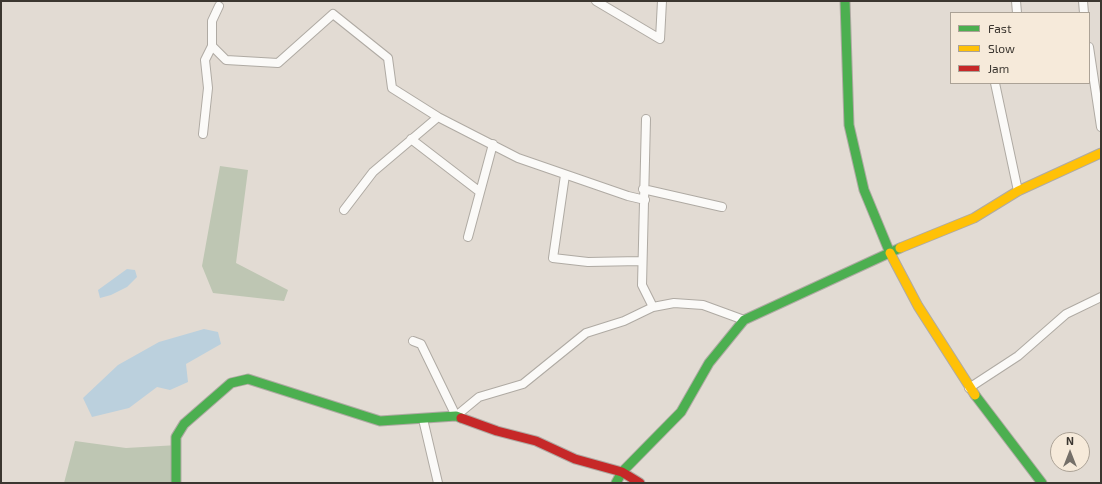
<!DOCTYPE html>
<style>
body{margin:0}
#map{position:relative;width:1102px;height:484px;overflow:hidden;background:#e2dbd3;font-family:"Exo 2",sans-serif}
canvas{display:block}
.frame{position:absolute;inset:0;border:2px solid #3b3630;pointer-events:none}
.legend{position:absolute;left:950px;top:12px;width:140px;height:72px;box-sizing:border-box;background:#f6eada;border:1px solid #aba296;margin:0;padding:5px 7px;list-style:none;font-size:12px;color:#3b3630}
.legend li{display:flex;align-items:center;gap:8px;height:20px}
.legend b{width:20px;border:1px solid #aba296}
.north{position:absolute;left:1050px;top:432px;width:40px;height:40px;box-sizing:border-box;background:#f6eada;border:1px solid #aba296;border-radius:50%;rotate:0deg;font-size:11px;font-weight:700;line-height:16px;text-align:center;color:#3b3630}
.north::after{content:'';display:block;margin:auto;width:14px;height:18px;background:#757069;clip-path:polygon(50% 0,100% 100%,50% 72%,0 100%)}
</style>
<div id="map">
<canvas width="1102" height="484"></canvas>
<div class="frame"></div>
<ul class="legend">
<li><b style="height:5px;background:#4caf50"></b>Fast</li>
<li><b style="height:5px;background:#ffc107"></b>Slow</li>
<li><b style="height:5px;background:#c62828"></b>Jam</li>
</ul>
<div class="north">N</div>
</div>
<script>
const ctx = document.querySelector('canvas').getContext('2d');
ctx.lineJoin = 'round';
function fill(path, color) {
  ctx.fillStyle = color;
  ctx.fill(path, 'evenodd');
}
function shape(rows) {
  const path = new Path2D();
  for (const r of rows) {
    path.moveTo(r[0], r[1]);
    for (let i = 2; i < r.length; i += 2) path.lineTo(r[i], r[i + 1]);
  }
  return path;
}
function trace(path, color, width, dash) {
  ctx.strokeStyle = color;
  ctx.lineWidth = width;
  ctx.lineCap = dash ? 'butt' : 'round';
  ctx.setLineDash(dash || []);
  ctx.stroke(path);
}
const forest = shape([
 [220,166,248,170,236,263,288,290,284,301,213,293,202,266],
 [75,441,126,448,178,445,178,483,64,483]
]);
const water = shape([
 [127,269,135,270,137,277,127,287,111,295,100,298,98,290],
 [204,329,218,332,221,344,186,364,188,382,170,390,157,387,129,408,92,417,83,398,118,365,159,342]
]);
const street = shape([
 [596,1,660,39,662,1],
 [1016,1,1017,13],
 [1083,1,1084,13],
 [212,46,226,60,278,63,333,14,388,58,392,88,438,117,518,158,628,196,645,200],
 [1089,47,1101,127],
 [995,83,1018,191],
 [646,119,642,285,653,307],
 [203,134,208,88,205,60,212,46,212,21,219,6],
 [411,139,480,192],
 [565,175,553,258,588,262,641,261],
 [643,189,722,207],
 [344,210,373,172,438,117],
 [468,237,493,144],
 [413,341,421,344,456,416,479,397,523,384,586,333,624,321,653,307,674,303,703,305,744,320],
 [969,388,1018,356,1066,314,1101,297],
 [423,419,438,483]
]);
const fast = shape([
 [845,1,849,125,864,190,890,253],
 [975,395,1042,483],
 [176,483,176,437,184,424,231,383,248,379,380,421,456,416,461,418],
 [616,483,622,472,681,412,709,363,744,320,900,248]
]);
const slow = shape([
 [900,248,974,218,1018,191,1101,153],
 [890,253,918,306,975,395]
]);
const jam = shape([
 [461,418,497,431,536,441,575,459,622,472,640,483]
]);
fill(forest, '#bec6b3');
fill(water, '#bbd0dd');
trace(street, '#afaaa3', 10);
trace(fast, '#afaaa3', 11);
trace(slow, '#afaaa3', 11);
trace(jam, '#afaaa3', 11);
trace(street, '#fbfaf8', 8);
trace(fast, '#4caf50', 9);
trace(slow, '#ffc107', 9);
trace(jam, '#c62828', 9);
</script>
